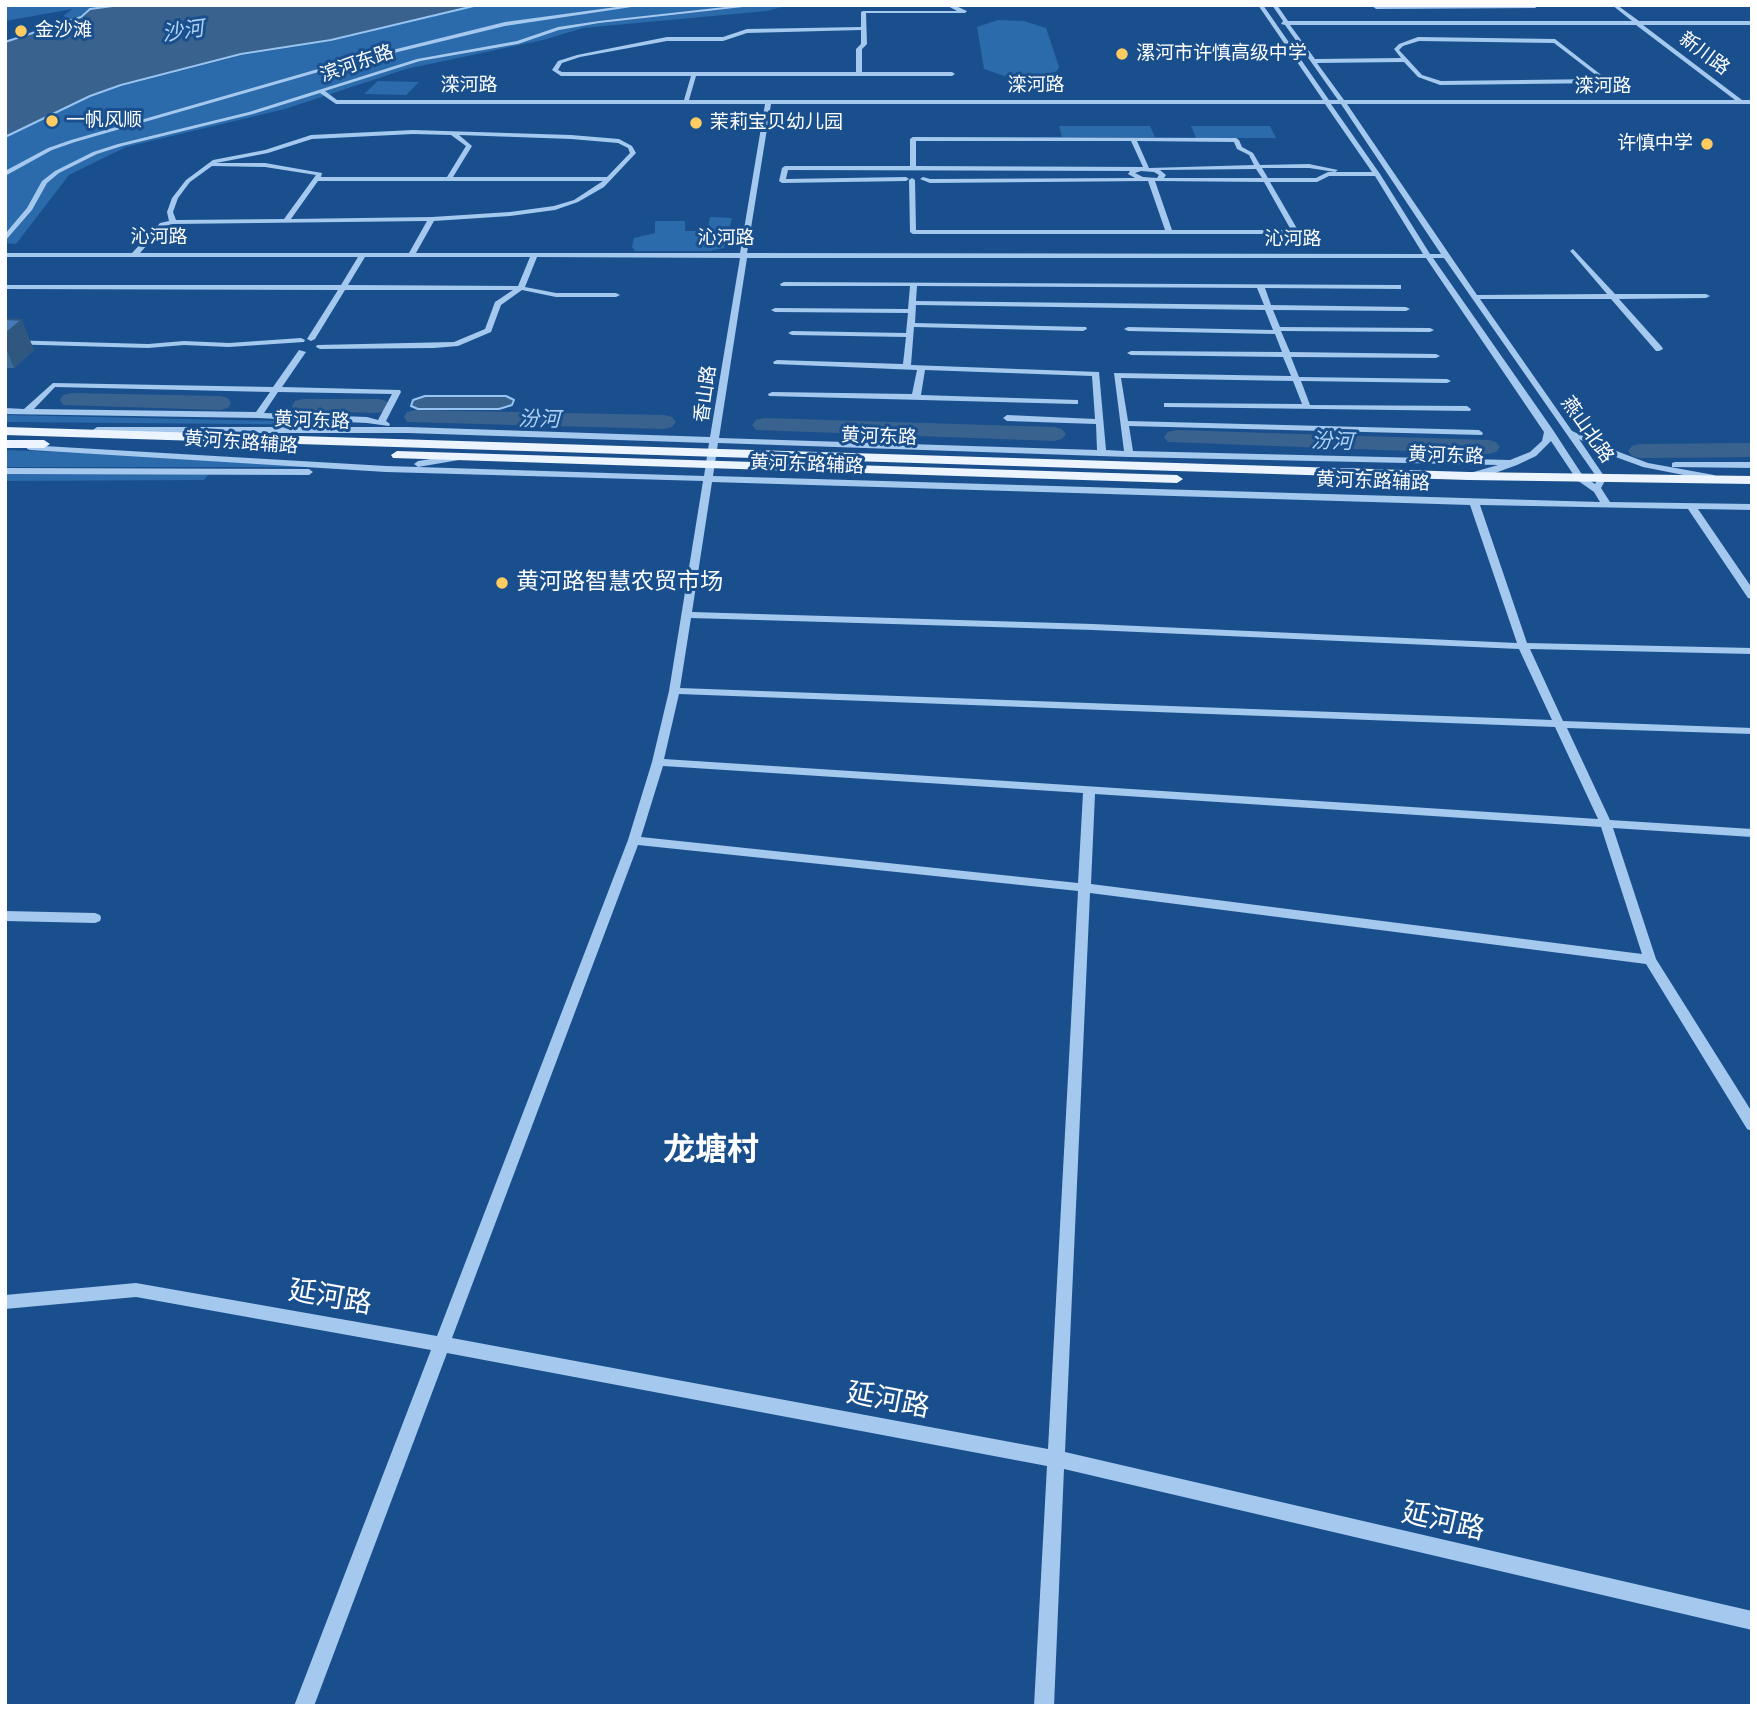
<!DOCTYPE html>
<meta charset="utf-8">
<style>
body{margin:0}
#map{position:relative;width:1757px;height:1711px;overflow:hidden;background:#194f8d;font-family:Manrope,sans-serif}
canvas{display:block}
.frame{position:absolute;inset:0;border:7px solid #fff;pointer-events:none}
</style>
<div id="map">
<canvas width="1757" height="1711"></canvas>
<div class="frame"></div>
</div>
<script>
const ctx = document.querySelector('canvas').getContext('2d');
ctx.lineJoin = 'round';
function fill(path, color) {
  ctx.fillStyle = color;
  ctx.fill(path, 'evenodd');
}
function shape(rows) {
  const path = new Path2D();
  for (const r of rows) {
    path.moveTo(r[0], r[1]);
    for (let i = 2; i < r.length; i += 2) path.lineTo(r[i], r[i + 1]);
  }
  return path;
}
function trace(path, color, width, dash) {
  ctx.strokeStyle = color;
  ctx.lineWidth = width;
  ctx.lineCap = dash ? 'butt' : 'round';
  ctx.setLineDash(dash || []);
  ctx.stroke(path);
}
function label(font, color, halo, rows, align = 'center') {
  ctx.font = font + ' Manrope,"Noto Sans SC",sans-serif';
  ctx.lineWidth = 6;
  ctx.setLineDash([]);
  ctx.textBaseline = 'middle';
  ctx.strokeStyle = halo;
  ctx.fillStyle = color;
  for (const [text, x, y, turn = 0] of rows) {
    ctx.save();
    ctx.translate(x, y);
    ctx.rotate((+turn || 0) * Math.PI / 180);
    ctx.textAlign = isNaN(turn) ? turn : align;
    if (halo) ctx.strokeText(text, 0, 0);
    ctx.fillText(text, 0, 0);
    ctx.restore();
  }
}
const green = shape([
 [5,5,116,5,88,9,79,17,67,21,64,15,73,9,5,21],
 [479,5,790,5,767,11,583,28,543,40,406,69,285,109,126,147,69,175,16,244,5,243,5,137,40,120,91,96,122,86,243,55,332,41],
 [998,20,1024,21,1046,28,1059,67,1057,71,1040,77,1025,78,1007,77,984,69,977,27],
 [378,81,419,82,406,95,364,94],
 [1059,126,1150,126,1155,137,1062,137],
 [1191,126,1270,126,1276,138,1196,138],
 [710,217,732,218,724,248,710,251,635,251,632,247,634,238,655,233,655,221,685,221,685,231,707,231],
 [5,415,277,421,361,425,5,422],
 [5,450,113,454,336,467,5,467],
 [5,472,210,473,204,480,5,481]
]);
const water = shape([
 [120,5,478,5,331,40,241,54,121,85,90,96,5,137,5,42,81,17,90,9,120,5],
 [425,396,506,396,514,400,512,405,499,409,418,409,411,406,413,400,425,396]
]);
const river = shape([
 [71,393,220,396,228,398,231,403,228,408,220,410,63,405,60,400,63,395,71,393],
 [303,399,378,399,386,401,389,406,386,411,378,413,295,411,292,406,295,401,303,399],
 [415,410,664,415,672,417,676,422,672,427,664,429,407,422,404,417,407,412,415,410],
 [764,418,1054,427,1062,429,1066,434,1062,439,1054,441,756,430,752,425,756,420,764,418],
 [1176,430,1488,440,1496,442,1500,447,1496,452,1488,454,1168,442,1164,437,1168,432,1176,430],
 [1752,443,1752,457,1640,458,1632,456,1628,451,1632,446,1640,444,1752,443]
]);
const minor = shape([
 [631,5,645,5,505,26,336,67,75,142,52,150,5,176,5,171,48,148,71,140,332,65,505,22,631,5],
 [743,5,761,5,599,23,559,30,518,44,420,61,325,91,337,100,684,100,691,76,561,76,552,70,558,61,577,55,667,37,723,37,747,29,861,27,861,12,863,11,957,11,946,5,1072,5,958,7,967,11,965,13,866,13,867,44,862,49,862,72,952,72,955,74,952,76,696,76,689,100,1323,100,1258,5,1263,5,1329,100,1338,100,1285,25,1281,24,1283,21,1272,5,1277,5,1288,21,1632,21,1612,5,1617,5,1639,21,1752,21,1752,25,1643,25,1742,100,1752,100,1752,104,1347,104,1477,295,1607,294,1571,252,1570,251,1573,249,1615,294,1706,294,1710,296,1706,298,1619,299,1662,347,1663,349,1659,351,1656,351,1611,299,1480,299,1572,431,1619,452,1648,463,1714,475,1718,478,1714,481,1643,467,1613,456,1579,439,1606,479,1601,488,1610,502,1752,504,1752,510,1698,509,1752,588,1752,599,1748,598,1688,509,1480,505,1527,643,1752,648,1752,654,1530,649,1563,721,1752,728,1752,734,1567,728,1610,820,1752,829,1752,837,1613,828,1656,959,1752,1112,1752,1131,1747,1129,1646,964,1090,893,1065,1452,1752,1611,1752,1630,1064,1469,1054,1706,1034,1706,1047,1466,447,1353,314,1706,294,1706,431,1350,136,1297,5,1309,5,1295,136,1283,437,1336,628,840,652,762,669,691,703,481,386,472,30,450,27,449,27,445,386,466,704,476,709,443,408,433,97,433,93,430,97,427,408,427,710,437,740,258,537,257,525,287,556,293,616,293,620,295,616,297,556,297,522,290,501,305,491,332,458,346,434,348,320,349,316,347,317,345,454,342,485,329,495,302,513,290,345,290,315,339,311,341,307,339,338,290,5,289,5,285,341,285,358,257,5,257,5,253,132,253,160,223,169,221,167,212,172,198,186,180,213,160,265,150,311,135,413,130,571,135,619,139,632,146,636,153,604,187,578,202,555,210,510,216,434,221,416,253,740,253,765,104,336,104,320,93,253,114,122,146,97,154,59,173,47,183,32,210,5,241,5,234,27,208,42,181,55,171,93,152,118,144,249,112,417,59,517,41,558,27,599,21,743,5],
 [1290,25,1636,25,1735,100,1344,100,1317,63,1404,62,1418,77,1440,85,1606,83,1609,81,1555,39,1418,37,1399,44,1394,49,1401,58,1315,59,1290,25],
 [861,30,861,44,856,49,856,72,562,72,558,70,562,63,580,57,667,41,723,41,747,33,861,30],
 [1419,41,1554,43,1601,79,1441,81,1422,75,1399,50,1403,46,1419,41],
 [771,104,1325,104,1372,172,1328,172,1316,178,1268,178,1262,168,1309,168,1335,172,1338,170,1309,164,1260,165,1253,153,1242,147,1239,140,1236,138,913,137,910,139,910,166,785,166,782,168,779,181,782,183,906,181,909,179,906,177,786,179,788,170,1130,171,1128,174,1135,178,930,179,923,177,920,179,930,183,1148,181,1165,230,916,230,915,180,912,178,909,180,910,232,913,234,1296,234,1299,232,1270,182,1317,182,1329,176,1375,176,1423,254,747,253,771,104],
 [1331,104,1341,104,1441,254,1430,254,1380,174,1331,104],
 [413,134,451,135,466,146,447,177,321,177,322,173,265,163,216,163,268,153,312,139,413,134],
 [459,135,571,139,618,143,628,148,630,153,607,177,453,177,472,146,459,135],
 [916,141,1131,141,1143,167,916,166,916,141],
 [1137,141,1234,142,1237,149,1249,155,1254,165,1149,168,1137,141],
 [212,166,265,167,316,175,284,219,176,220,173,212,178,198,190,182,212,166],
 [1256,169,1262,178,1164,178,1166,175,1160,170,1256,169],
 [1141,171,1154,172,1159,175,1157,178,1143,177,1135,173,1141,171],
 [318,181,603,181,574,200,554,206,510,212,432,217,291,219,318,181],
 [1155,181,1264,182,1291,230,1172,230,1155,181],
 [427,221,409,253,140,253,164,226,173,224,427,221],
 [365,257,530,257,518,286,348,285,365,257],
 [747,258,1426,258,1544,432,1542,441,1530,452,1510,460,1133,451,1129,426,1482,435,1483,433,1479,430,1128,421,1121,378,1293,381,1302,404,1164,403,1164,407,1167,407,1470,411,1471,409,1467,406,1310,405,1301,381,1447,383,1451,381,1447,379,1299,377,1291,357,1436,358,1440,356,1436,354,1290,352,1281,331,1430,332,1434,330,1430,328,1280,327,1273,310,1406,311,1410,309,1406,307,1271,305,1265,288,1401,289,1401,285,1398,285,784,282,780,284,781,286,910,286,908,309,775,308,771,310,775,312,908,313,906,333,792,331,788,333,792,335,906,337,903,364,777,360,773,362,774,364,917,370,912,394,772,392,768,394,769,396,1075,404,1078,404,1078,400,921,395,925,370,1092,376,1095,419,1007,415,1003,418,1007,421,1096,424,1097,450,719,438,747,258],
 [1433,258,1444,258,1598,479,1595,484,1583,476,1553,430,1433,258],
 [917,286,1257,288,1264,305,916,301,917,286],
 [916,305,1265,310,1273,330,1128,327,1124,329,1128,331,1275,334,1282,352,1131,351,1127,353,1131,355,1283,357,1291,376,1114,373,1124,451,1106,450,1099,372,911,365,914,327,1083,331,1087,329,1086,327,915,323,916,305],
 [1551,441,1577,480,1594,492,1600,502,713,476,718,443,1129,457,1498,465,1470,473,1470,477,1473,478,1495,473,1517,465,1536,456,1551,441],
 [712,482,1470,505,1517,643,1093,624,692,612,712,482],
 [691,618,1093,630,1519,649,1552,720,680,688,691,618],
 [679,694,1555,727,1598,819,664,759,679,694],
 [663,766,1083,793,1078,883,641,837,663,766],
 [1095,794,1601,827,1642,954,1091,884,1095,794],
 [638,845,1078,891,1048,1449,452,1338,638,845],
 [1371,5,1534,5,1536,8,1376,9,1371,5],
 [301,338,305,340,304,342,229,347,184,345,148,348,5,344,5,340,148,344,184,341,229,343,301,338],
 [299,350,306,352,282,387,400,390,401,392,386,421,390,424,389,426,367,423,258,418,5,414,5,408,24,409,53,383,273,387,299,350],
 [55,387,270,392,256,412,34,409,55,387],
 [278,392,392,394,378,420,367,417,264,413,278,392],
 [462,454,466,457,465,459,418,467,414,464,418,461,462,454],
 [1675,462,1752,462,1752,468,1672,467,1672,463,1675,462],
 [5,468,309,469,313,472,309,475,5,474,5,468],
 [5,911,95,913,100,915,101,918,100,921,95,923,5,921,5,911]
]);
const major = shape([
 [5,427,1469,472,1752,476,1752,484,1469,480,5,435,5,427],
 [5,440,44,440,50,444,44,448,5,448,5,440],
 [397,451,1177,475,1183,479,1177,483,393,458,391,455,397,451]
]);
const wall = shape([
 [5,319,34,350,14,368,5,368]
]);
const shadedWall = shape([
 [22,320,34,350,14,368,5,346,5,334]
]);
const building = shape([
 [5,319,22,320,5,334,5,319]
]);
const markers = [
 [21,31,7,"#ffcc61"],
 [1122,54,7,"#ffcc61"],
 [52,121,7,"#ffcc61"],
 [696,123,7,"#ffcc61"],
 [1707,144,7,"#ffcc61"],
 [502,583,7,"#ffcc61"]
];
const farPoinames = [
 ["金沙滩",35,31],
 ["漯河市许慎高级中学",1136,54],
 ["一帆风顺",66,121],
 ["茉莉宝贝幼儿园",710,123],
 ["许慎中学",1693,144,"right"]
];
const farStreetnames = [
 ["新川路",1704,54,37],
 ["滨河东路",357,64,-19],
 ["滦河路",469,86],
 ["滦河路",1036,86],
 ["滦河路",1603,87],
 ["沁河路",159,238],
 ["沁河路",726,239],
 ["沁河路",1293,240],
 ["香山路",706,394,-82],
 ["黄河东路",312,421,2],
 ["燕山北路",1587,430,55],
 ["黄河东路",879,437,2],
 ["黄河东路辅路",241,443,4],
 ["黄河东路",1446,456,2],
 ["黄河东路辅路",807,465,2],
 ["黄河东路辅路",1373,482,2]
];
const farWaternames = [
 ["沙河",183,32,-8],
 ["汾河",539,420,1],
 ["汾河",1332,442,2]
];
const poiNames = [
 ["黄河路智慧农贸市场",516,583]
];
const nearStreetnames = [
 ["延河路",330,1298,10],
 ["延河路",888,1401,11],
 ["延河路",1443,1522,13]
];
const nearQuarternames = [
 ["龙塘村",711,1151]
];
fill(green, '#2b6aab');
fill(water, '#3a628e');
trace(water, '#97c4f1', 2);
fill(river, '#3a628e');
fill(minor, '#a4c8ee');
fill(major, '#ebf4ff');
fill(wall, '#3b6b9d');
fill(shadedWall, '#305780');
fill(building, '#457cb7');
trace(building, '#305780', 2);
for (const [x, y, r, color] of markers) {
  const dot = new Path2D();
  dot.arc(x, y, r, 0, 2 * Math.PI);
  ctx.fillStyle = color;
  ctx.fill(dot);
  trace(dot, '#194f8d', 2.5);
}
label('19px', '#fff', '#194f8d', farPoinames, 'left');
label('19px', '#fff', '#194f8d', farStreetnames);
label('italic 21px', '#b0d2f5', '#194f8d', farWaternames);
label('23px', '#fff', '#194f8d', poiNames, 'left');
label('28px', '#fff', '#194f8d', nearStreetnames);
label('bold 32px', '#fff', '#194f8d', nearQuarternames);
</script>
